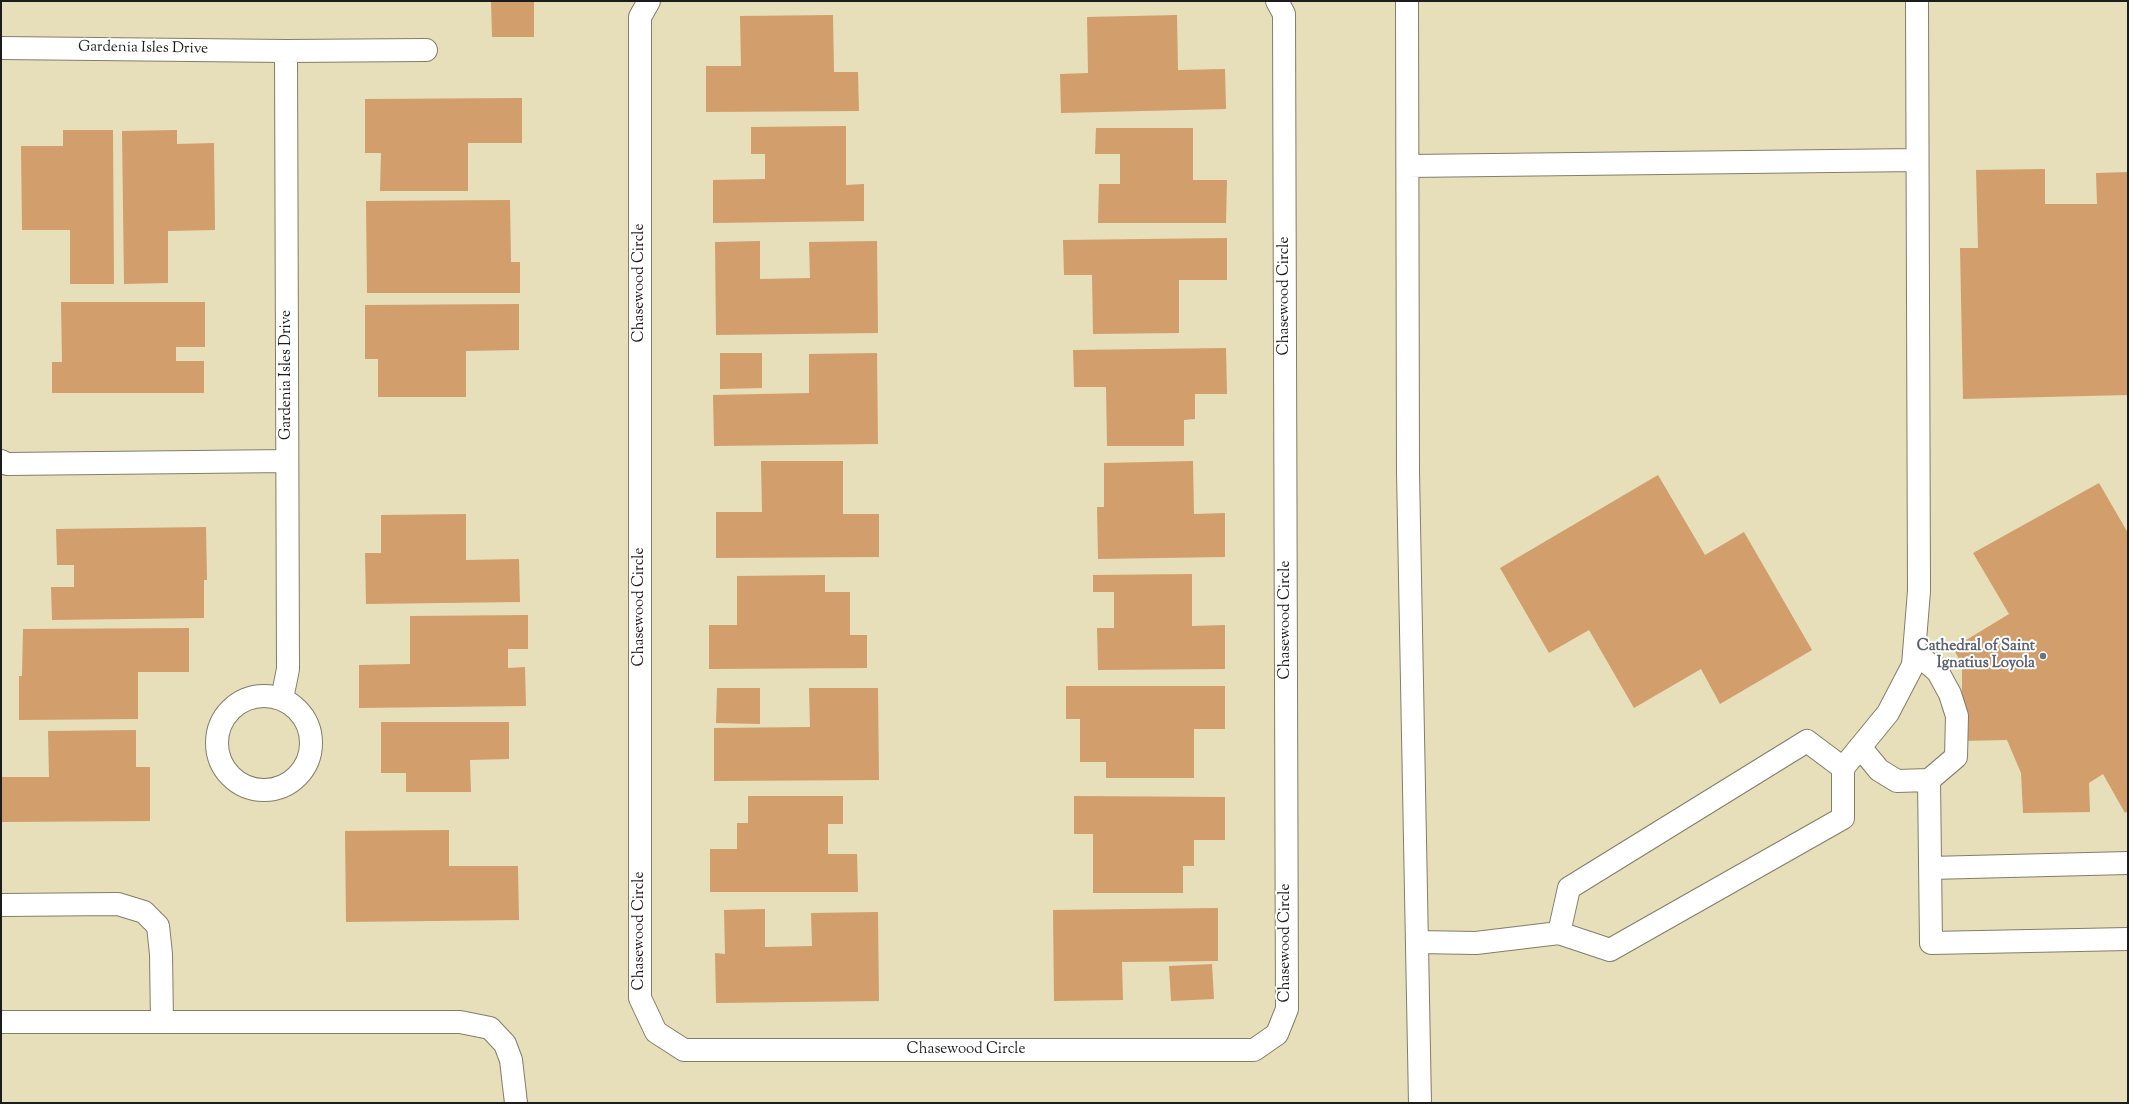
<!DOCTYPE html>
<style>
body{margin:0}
#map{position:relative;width:2129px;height:1104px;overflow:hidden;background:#e6dfba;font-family:"Sorts Mill Goudy",serif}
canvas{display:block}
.frame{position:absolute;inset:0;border:2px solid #1c1c1c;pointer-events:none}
</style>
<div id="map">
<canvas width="2129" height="1104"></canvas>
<div class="frame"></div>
</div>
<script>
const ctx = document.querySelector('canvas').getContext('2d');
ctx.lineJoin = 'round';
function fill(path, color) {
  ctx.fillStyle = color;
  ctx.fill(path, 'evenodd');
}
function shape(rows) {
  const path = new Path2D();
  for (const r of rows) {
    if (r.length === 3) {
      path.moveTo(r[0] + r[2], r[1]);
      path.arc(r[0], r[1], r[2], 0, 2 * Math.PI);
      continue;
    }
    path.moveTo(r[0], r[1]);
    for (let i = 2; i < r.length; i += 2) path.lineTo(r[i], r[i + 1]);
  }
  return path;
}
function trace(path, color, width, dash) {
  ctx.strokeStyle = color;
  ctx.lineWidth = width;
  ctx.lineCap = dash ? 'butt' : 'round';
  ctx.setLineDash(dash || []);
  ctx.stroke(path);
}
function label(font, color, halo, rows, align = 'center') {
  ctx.font = font + ' "Sorts Mill Goudy",serif';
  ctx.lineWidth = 4;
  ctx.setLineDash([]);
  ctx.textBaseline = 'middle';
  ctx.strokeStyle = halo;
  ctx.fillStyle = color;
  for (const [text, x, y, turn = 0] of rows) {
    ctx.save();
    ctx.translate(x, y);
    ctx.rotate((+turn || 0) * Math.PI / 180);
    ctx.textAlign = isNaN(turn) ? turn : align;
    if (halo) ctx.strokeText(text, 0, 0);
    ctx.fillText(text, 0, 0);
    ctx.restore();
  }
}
const building = shape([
 [491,1,534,1,534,37,492,37],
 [833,15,834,72,858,72,859,111,706,112,706,66,741,66,740,16],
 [1177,15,1178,70,1225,69,1226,109,1061,113,1060,74,1088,73,1087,17],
 [522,98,522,143,468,143,468,191,380,191,381,153,365,153,365,99],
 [846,126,846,185,864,184,864,221,713,223,713,180,765,179,765,154,751,154,751,127],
 [1096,128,1193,128,1193,180,1227,180,1226,223,1098,223,1099,184,1120,184,1120,154,1095,154],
 [63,130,113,130,114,284,70,284,70,230,22,230,21,146,63,146],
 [177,130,177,144,214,143,215,230,168,231,168,283,124,284,122,131],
 [2045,169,2045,204,2097,204,2096,173,2128,172,2128,395,1963,399,1960,248,1978,248,1976,170],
 [510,200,511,262,520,262,520,293,367,293,366,201],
 [1227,238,1227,280,1179,280,1179,333,1093,334,1092,275,1064,275,1063,240],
 [760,241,760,279,810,278,809,242,877,241,878,333,716,335,715,242],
 [61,302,205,302,205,347,176,347,176,361,204,361,204,393,52,393,52,362,62,362],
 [519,304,519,350,466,351,466,397,378,397,378,359,365,359,365,305],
 [1226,348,1227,394,1195,394,1195,419,1184,420,1184,446,1107,446,1106,387,1074,387,1073,350],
 [720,353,762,353,762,388,720,389],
 [877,353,878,444,714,446,713,395,809,393,809,354],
 [761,461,843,461,843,514,879,514,879,557,716,558,716,512,762,512],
 [1193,461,1194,514,1225,513,1225,557,1098,559,1097,507,1104,507,1104,463],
 [1658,475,1705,555,1744,532,1812,650,1720,704,1701,669,1634,708,1589,630,1549,653,1500,568],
 [2099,483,2128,533,2128,811,2125,813,2103,774,2089,783,2090,812,2023,813,2021,773,2007,740,1962,741,1962,664,1953,648,2009,614,1973,553],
 [466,514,466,560,519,559,520,602,366,604,365,553,381,553,381,515],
 [206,527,207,580,204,580,204,618,52,620,51,587,74,587,74,565,57,565,56,529],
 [1192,574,1192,626,1225,625,1225,669,1098,670,1097,628,1114,628,1114,592,1093,592,1093,575],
 [825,575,825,592,850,592,850,635,867,635,867,668,709,669,709,625,737,625,737,576],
 [528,615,528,649,508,649,508,668,525,667,526,706,359,708,359,665,410,664,410,616],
 [189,628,189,672,138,672,138,719,19,720,19,676,22,676,23,629],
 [1066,686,1225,686,1225,729,1194,729,1194,778,1106,778,1106,762,1080,762,1080,719,1066,719],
 [717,688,760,688,760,724,716,723],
 [809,688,878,688,879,780,714,781,714,728,810,727],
 [381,722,509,722,509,759,470,760,471,792,406,792,406,773,381,773],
 [136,730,136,767,150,767,150,821,1,822,1,777,49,777,48,731],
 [748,796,843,796,843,824,828,824,828,854,857,854,858,892,710,892,710,849,737,849,737,823,748,823],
 [1074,796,1225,797,1225,840,1194,840,1194,866,1183,866,1183,893,1093,893,1093,834,1074,834],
 [449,830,449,866,518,866,519,920,346,922,345,831],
 [1218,908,1218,961,1122,962,1123,1000,1054,1001,1053,910],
 [765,909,765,947,812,946,811,913,878,912,879,1001,716,1003,715,953,725,954,724,910],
 [1212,964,1214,999,1171,1001,1169,966]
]);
const minor = shape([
 [649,1,640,17,640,998,656,1032,684,1050,1254,1050,1277,1034,1287,1009,1284,14,1277,1],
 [1407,1,1408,472,1420,1103],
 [1,48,286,51,426,50],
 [1408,166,1917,160],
 [1,461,7,464,287,461],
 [264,743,47],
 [282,699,288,669,286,51],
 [1860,747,1879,770,1897,781,1929,780,1956,757,1957,716,1950,694,1938,672,1914,651],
 [1929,780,1931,943,2128,939],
 [1930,868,2128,863],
 [1,905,118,904,144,912,158,926,161,954,162,1022],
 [1559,933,1610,950,1843,818,1843,768],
 [1417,942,1476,943,1559,933,1569,888,1807,741,1843,768,1888,713,1913,665,1919,591,1917,1],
 [1,1022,460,1022,490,1028,505,1044,511,1060,516,1103]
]);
const markers = [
 [2043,656,4,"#6b7280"]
];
const streetNames = [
 ["Gardenia Isles Drive",143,49,1],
 ["Chasewood Circle",640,283,-90],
 ["Chasewood Circle",1285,296,-90],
 ["Gardenia Isles Drive",287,375,-90],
 ["Chasewood Circle",640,607,-90],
 ["Chasewood Circle",1286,620,-90],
 ["Chasewood Circle",640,931,-90],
 ["Chasewood Circle",1286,943,-90],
 ["Chasewood Circle",966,1050]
];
const worshipNames = [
 ["Cathedral of Saint",2035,647],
 ["Ignatius Loyola",2035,664]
];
fill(building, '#d19e6c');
trace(minor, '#817e6b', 24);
trace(minor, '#fff', 22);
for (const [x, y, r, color] of markers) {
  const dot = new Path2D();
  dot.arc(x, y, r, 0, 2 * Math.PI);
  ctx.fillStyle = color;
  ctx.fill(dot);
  trace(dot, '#fff', 1.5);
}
label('15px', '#1c1c1c', '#fff', streetNames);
label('bold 15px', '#5b616d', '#fff', worshipNames, 'right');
</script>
